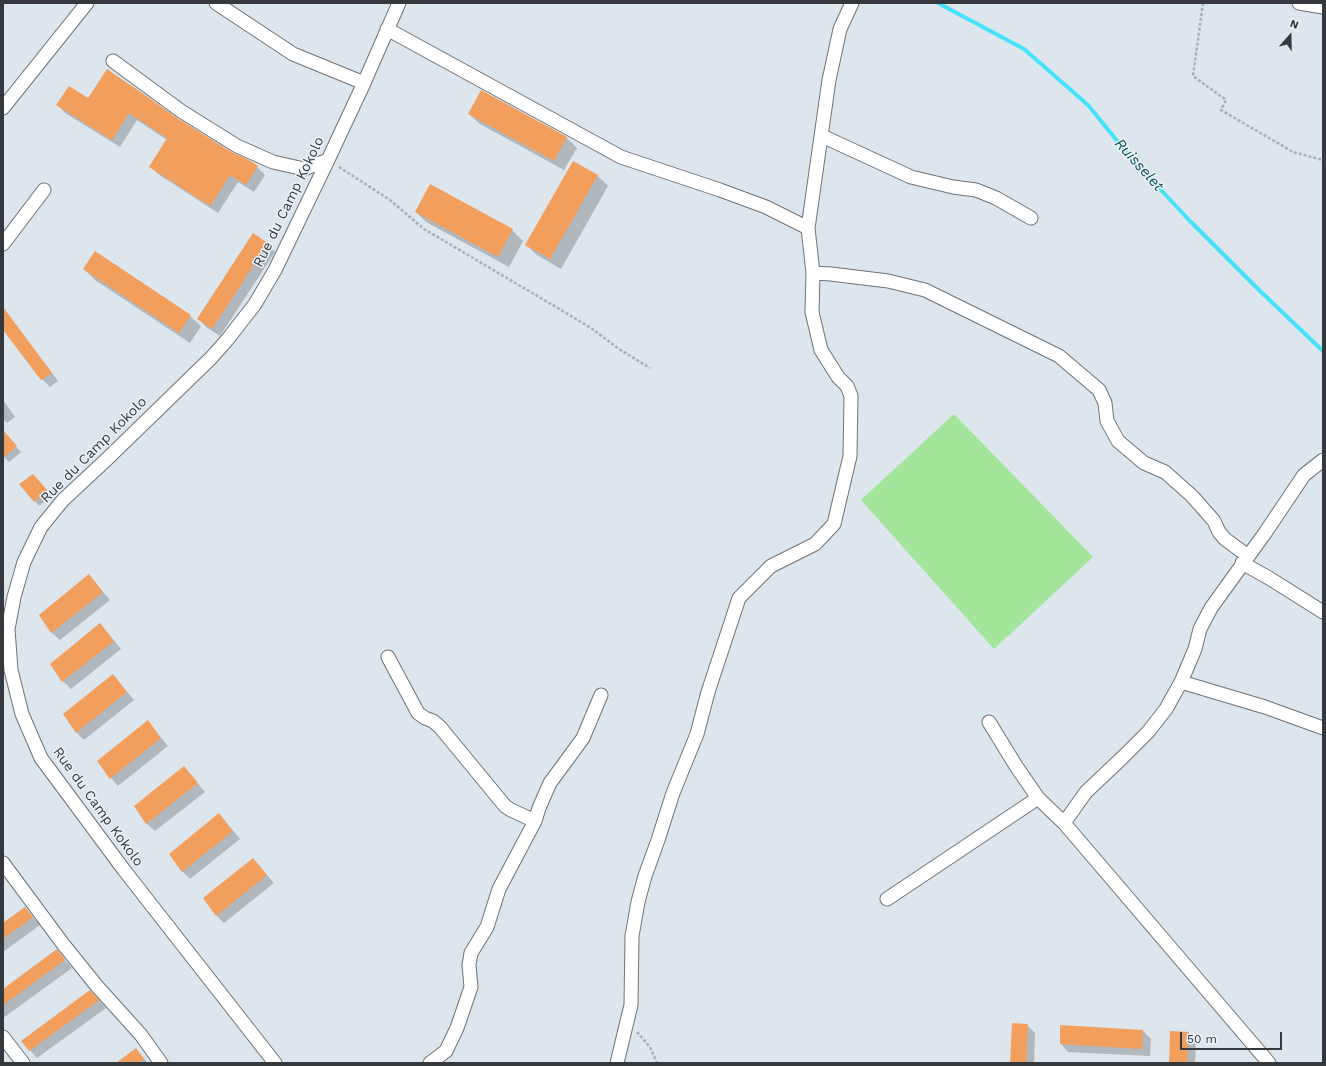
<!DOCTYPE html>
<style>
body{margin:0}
#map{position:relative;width:1326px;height:1066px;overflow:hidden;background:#dde5ed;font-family:"Work Sans",sans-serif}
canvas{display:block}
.frame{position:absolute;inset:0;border:4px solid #35383c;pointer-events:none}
.north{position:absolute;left:1270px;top:16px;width:40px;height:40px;-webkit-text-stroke:3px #eaf2fa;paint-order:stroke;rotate:20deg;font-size:11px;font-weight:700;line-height:16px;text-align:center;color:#35383c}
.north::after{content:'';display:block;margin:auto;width:14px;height:18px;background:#35383c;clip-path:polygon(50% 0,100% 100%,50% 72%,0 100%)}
.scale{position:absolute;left:1180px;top:1032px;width:102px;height:18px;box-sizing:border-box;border:2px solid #35383c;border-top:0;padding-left:5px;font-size:12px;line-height:14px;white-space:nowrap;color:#35383c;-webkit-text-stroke:3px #eaf2fa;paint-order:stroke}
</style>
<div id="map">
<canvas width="1326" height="1066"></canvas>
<div class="frame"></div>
<div class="north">N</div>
<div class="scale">50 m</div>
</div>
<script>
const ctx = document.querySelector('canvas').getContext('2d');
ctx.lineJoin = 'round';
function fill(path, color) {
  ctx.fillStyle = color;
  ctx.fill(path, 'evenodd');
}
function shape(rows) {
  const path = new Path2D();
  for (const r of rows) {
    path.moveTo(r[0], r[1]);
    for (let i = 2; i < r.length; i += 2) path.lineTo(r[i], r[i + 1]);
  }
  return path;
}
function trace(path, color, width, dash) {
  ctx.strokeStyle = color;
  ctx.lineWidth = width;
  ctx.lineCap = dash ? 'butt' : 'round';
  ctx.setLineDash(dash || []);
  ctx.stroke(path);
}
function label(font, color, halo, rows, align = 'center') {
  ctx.font = font + ' "Work Sans",sans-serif';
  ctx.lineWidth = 3;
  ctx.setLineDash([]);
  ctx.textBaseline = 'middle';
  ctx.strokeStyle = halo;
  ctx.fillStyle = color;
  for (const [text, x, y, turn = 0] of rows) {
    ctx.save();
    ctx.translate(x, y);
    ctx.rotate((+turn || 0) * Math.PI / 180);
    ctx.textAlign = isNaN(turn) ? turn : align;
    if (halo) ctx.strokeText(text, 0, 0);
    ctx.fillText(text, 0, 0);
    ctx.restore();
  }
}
const green = shape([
 [954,414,1093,557,994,649,861,500]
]);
const shadow = shape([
 [88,99,176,119,232,154,247,160,257,167,265,175,254,192,238,182,218,213,158,174,150,166,167,140,137,120,120,147,65,113,58,105],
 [469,114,566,137,577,148,564,170,480,124],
 [574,162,598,176,608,186,561,269,537,255,526,245],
 [431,185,512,230,523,241,509,267,426,222,416,212],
 [267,244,275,252,220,336,206,327,199,319],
 [84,269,190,316,201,326,190,343,95,280],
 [3,308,58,381,50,387,42,379,3,328],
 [3,400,15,417,7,423,3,419],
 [3,432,21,452,9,462,3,456],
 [38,480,52,496,39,506,35,501],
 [89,576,110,600,60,640,52,633,40,615],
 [100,624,121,649,71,689,63,681,51,664],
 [113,675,134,700,84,740,76,732],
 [147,721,168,746,118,786,111,778],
 [184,767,205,792,155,831,147,824,135,806],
 [219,814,240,839,190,879,182,871],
 [253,859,274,883,224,923,217,916,205,898],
 [25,908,40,925,3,952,3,924],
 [57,951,72,968,3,1018,3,991],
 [98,999,106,1008,37,1058,22,1041],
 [1027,1025,1035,1033,1034,1063,1011,1063],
 [1061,1026,1143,1031,1151,1039,1150,1056,1068,1052,1061,1044],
 [1188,1033,1196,1041,1195,1063,1170,1063],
 [136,1050,148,1063,118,1063]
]);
const stream = shape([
 [938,3,1024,49,1088,105,1131,158,1189,220,1259,290,1323,351]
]);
const building = shape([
 [107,69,145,95,177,118,233,153,247,159,258,166,246,185,230,175,210,206,149,167,167,138,129,113,112,140,56,105,69,86,88,98],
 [481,90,567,137,554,161,468,114],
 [573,161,598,175,550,259,525,245],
 [430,184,513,229,498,257,415,212],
 [253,233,268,243,212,329,197,319],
 [95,251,191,315,179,333,83,269],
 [3,307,52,373,41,380,3,330],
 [3,430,17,446,3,458],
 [33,474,48,491,34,502,19,484],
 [89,574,103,592,51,633,39,615],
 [100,623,114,641,62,682,50,664],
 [113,674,127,692,76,733,63,714],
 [148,720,161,738,110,779,97,761],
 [184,766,198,783,146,824,134,806],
 [219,813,233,831,182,872,169,854],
 [253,858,267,875,216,916,203,898],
 [25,907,33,917,3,939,3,923],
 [57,949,65,960,3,1005,3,989],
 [90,990,99,1000,29,1051,21,1041],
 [1012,1023,1028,1024,1026,1063,1010,1063],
 [1060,1025,1143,1030,1142,1049,1060,1044],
 [1170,1031,1189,1032,1187,1063,1169,1063],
 [136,1048,144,1059,138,1063,116,1063]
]);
const path = shape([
 [1203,3,1193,76,1226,100,1221,110,1293,152,1323,160],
 [339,167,390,200,424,229,561,310,591,328,619,349,650,368],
 [637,1032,650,1047,657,1063]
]);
const minor = shape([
 [216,3,293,54,364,83],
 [1299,3,1323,7],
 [387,29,621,157,720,190,766,207,808,228],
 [113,61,181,111,237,146,273,162,304,169,328,160],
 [3,108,87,3],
 [822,136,911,177,953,187,976,190,996,198,1031,218],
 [3,244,44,190],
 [813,273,831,274,888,281,925,290,1059,356,1099,390,1105,403,1107,421,1118,441,1144,463,1165,472,1192,496,1214,521,1219,532,1225,539,1248,556],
 [1242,563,1269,578,1323,612],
 [388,657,418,713,425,718,433,721,440,727,505,806,511,810,535,821],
 [1181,682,1265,707,1323,728],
 [989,722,1016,766,1038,798,1064,823,1269,1063],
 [1064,823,1086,792,1123,757,1148,732,1166,709,1181,682,1195,649,1200,629,1211,608,1265,533,1304,475,1323,460],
 [3,863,63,944,96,985,141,1035,161,1063],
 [887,899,1038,798],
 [3,1037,23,1063],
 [275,1063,124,870,41,758,22,714,11,670,8,629,14,597,24,562,41,527,63,500,106,460,211,358,227,340,255,304,275,270,328,160,364,83,399,3],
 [430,1063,446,1051,457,1028,471,987,469,965,471,953,487,927,499,889,535,821,539,808,550,783,583,738,601,695],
 [617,1063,631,1005,632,936,638,902,645,876,658,840,673,793,697,734,708,692,739,598,771,566,815,544,834,524,850,456,851,396,847,386,838,377,821,350,812,312,813,273,808,228,829,80,840,29,852,3]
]);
const streetNames = [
 ["Rue du Camp Kokolo",289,202,-64],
 ["Rue du Camp Kokolo",94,450,-45],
 ["Rue du Camp Kokolo",98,807,54]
];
const waterNames = [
 ["Ruisselet",1139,165,48]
];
fill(green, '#a2e59b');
fill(shadow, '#0003');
trace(stream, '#45e2f8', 4);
fill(building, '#f29e5d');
trace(minor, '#6c737a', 15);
trace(path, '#a8afb5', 2.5, [3, 2]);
trace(minor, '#fff', 13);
label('14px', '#35383c', '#eaf2fa', streetNames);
label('italic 15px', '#0f525b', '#eaf2fa', waterNames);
</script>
